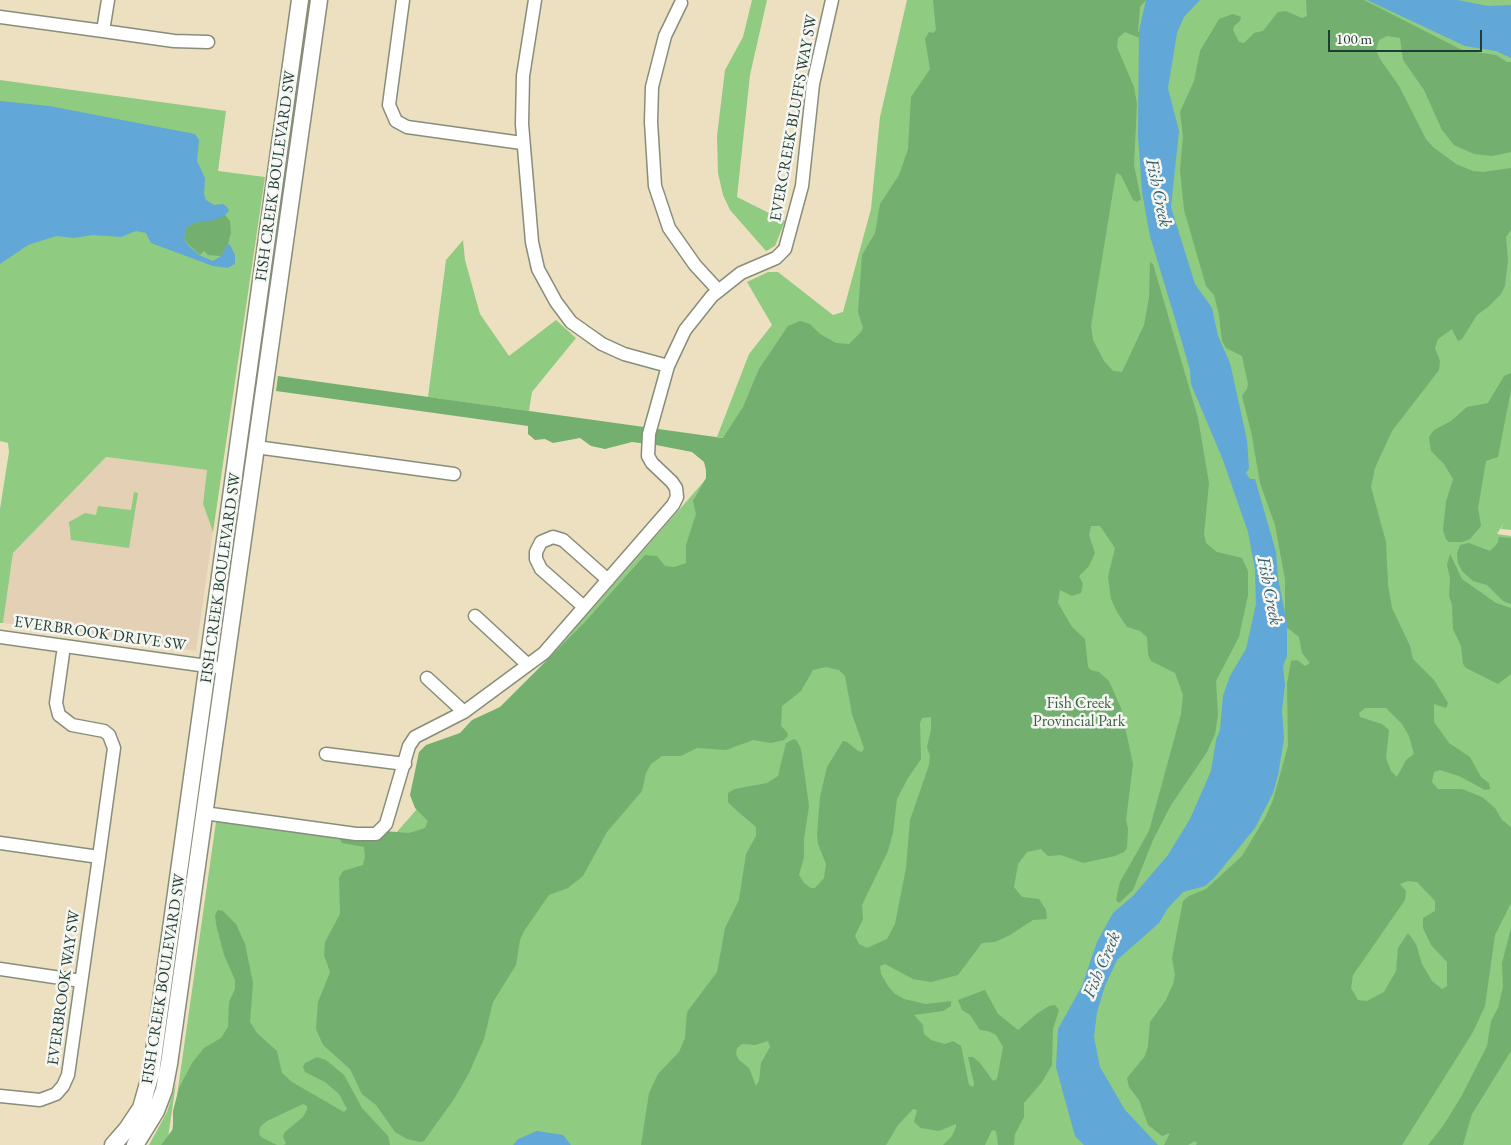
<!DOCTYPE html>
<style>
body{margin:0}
#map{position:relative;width:1511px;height:1145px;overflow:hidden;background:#ede0c0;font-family:"EB Garamond",serif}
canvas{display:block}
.scale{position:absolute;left:1328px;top:30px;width:154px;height:22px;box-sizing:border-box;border:2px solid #1f3d34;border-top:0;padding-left:6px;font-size:15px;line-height:18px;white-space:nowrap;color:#1f3d34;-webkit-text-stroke:4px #f6f6f2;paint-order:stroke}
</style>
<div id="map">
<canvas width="1511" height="1145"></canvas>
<div class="scale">100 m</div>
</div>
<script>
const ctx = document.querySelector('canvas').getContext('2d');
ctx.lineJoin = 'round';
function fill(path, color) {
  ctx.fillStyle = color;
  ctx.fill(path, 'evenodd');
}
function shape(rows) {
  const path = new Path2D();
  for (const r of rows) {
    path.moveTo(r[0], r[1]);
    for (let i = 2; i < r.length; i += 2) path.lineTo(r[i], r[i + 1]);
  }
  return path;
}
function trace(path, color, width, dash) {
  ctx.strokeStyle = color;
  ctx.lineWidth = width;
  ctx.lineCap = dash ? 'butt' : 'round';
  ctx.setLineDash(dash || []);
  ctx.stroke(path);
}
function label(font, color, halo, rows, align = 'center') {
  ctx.font = font + ' "EB Garamond",serif';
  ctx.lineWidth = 5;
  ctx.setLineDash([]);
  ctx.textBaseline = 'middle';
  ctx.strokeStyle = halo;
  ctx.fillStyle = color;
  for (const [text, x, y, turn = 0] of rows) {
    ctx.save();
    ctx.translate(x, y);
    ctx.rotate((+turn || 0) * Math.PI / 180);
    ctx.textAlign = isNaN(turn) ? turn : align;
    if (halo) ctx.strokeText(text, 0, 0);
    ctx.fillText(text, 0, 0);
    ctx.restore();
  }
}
const built = shape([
 [106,457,207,470,203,504,213,532,196,651,3,623,13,553]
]);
const green = shape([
 [752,0,767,0,750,75,737,197,785,221,775,246,766,251,730,210,723,195,718,173,717,136,725,70,743,37],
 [907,0,1511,0,1511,530,1501,529,1504,523,1497,534,1511,536,1511,1145,170,1145,218,808,396,833,728,454,734,439,717,437,749,354,772,325,747,282,768,272,778,272,833,315,843,312,871,209,880,117],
 [0,80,226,111,218,171,265,177,213,532,203,504,207,470,106,457,13,553,3,623,0,623,0,509,9,452,8,443,0,441],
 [463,240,465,260,480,314,509,356,556,320,576,338,532,392,529,411,428,397,446,260],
 [134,492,138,493,129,548,71,540,69,522,85,513,96,515,98,506,131,510],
 [176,1083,167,1145,149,1145,167,1112]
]);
const forest = shape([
 [933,0,1146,0,1140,7,1138,31,1142,39,1125,32,1118,38,1117,47,1134,87,1137,104,1134,165,1141,199,1137,202,1133,200,1121,175,1116,173,1091,326,1093,340,1104,361,1113,371,1122,372,1144,325,1149,298,1150,262,1153,264,1198,418,1209,483,1204,534,1206,543,1217,552,1242,558,1248,571,1248,595,1239,637,1216,681,1218,715,1215,734,1207,752,1171,805,1153,840,1133,890,1119,903,1116,900,1120,882,1149,831,1181,714,1183,695,1175,673,1151,661,1148,654,1147,637,1140,631,1127,627,1117,612,1111,599,1108,577,1115,548,1100,526,1091,526,1089,535,1095,553,1089,566,1079,576,1083,584,1081,593,1072,596,1060,590,1058,603,1072,627,1085,639,1088,667,1091,670,1099,672,1109,681,1121,708,1133,764,1126,820,1128,829,1127,848,1124,852,1115,856,1083,863,1061,855,1048,856,1041,849,1027,852,1018,864,1014,887,1022,897,1039,899,1046,910,1047,919,1033,920,1010,935,995,942,982,943,958,975,931,982,913,979,885,964,880,966,881,974,888,986,894,993,904,999,926,1004,951,1001,951,1006,943,1011,914,1015,923,1025,924,1034,931,1040,945,1044,953,1041,961,1046,969,1085,973,1087,974,1083,968,1057,973,1057,980,1063,993,1081,997,1079,1003,1047,996,1035,988,1031,980,1030,970,1015,962,1010,958,1000,985,990,998,1014,1018,1030,1038,1013,1049,1006,1055,1005,1059,1010,1053,1029,1052,1065,1042,1082,1024,1103,1024,1117,1015,1134,1014,1145,998,1145,996,1131,992,1130,985,1145,943,1145,952,1136,956,1127,956,1124,939,1131,921,1128,914,1122,917,1110,913,1109,898,1125,886,1145,641,1145,649,1093,658,1074,679,1052,685,1038,687,1012,717,972,725,928,739,900,746,854,756,836,756,827,735,809,728,802,728,793,735,789,767,783,778,776,786,743,794,739,797,741,801,749,809,806,804,839,804,857,799,875,804,883,811,888,815,888,824,878,826,864,818,844,817,835,820,797,827,767,843,741,847,742,858,751,862,752,864,748,852,714,845,676,839,670,826,667,813,670,801,691,782,706,781,726,787,732,788,736,784,740,771,743,753,740,726,750,697,748,681,756,662,756,651,764,646,773,642,791,607,832,583,876,568,888,549,895,524,931,520,940,516,965,493,1002,484,1039,469,1073,454,1099,424,1141,420,1142,407,1139,395,1132,376,1105,362,1094,350,1069,323,1045,316,1029,318,1002,330,972,324,955,325,942,340,914,339,878,343,871,363,865,365,857,364,847,342,843,338,835,349,828,409,833,425,828,428,821,415,808,410,795,419,752,426,745,460,733,472,720,500,707,584,623,645,555,657,556,665,566,674,567,686,563,686,545,696,514,693,501,706,478,706,470,704,462,692,452,656,445,632,442,605,449,591,446,580,438,553,443,545,439,535,440,528,434,528,426,276,391,278,376,723,438,743,407,759,369,788,326,800,321,810,324,820,334,836,343,849,344,861,332,863,328,858,312,862,255,875,233,880,204,899,175,908,149,911,97,930,69,925,39,929,32,933,33,936,30],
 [931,717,931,730,927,747,930,756,929,765,910,820,906,868,895,924,887,939,867,948,859,944,855,936,863,919,862,905,888,851,893,833,897,799,908,778,921,759,920,723,922,718],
 [768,1041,770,1047,761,1063,759,1081,756,1086,749,1068,739,1060,736,1054,737,1048,742,1044,755,1045],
 [1306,0,1364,0,1462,50,1496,55,1507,62,1511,62,1511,152,1492,156,1474,154,1454,145,1442,130,1424,90,1403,60,1400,38,1387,36,1379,40,1376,50,1380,59,1399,86,1426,139,1433,147,1456,164,1473,171,1483,172,1511,168,1511,230,1506,237,1508,260,1505,286,1501,294,1488,307,1477,315,1462,339,1458,341,1452,329,1438,339,1435,348,1440,361,1439,370,1392,431,1375,468,1371,487,1386,542,1388,585,1392,608,1410,646,1413,659,1434,680,1448,703,1446,708,1434,704,1434,722,1449,743,1470,757,1481,777,1489,783,1490,789,1485,790,1459,776,1440,770,1434,772,1432,782,1438,789,1462,789,1482,797,1495,808,1502,820,1511,827,1511,903,1495,935,1485,1006,1473,1032,1402,1145,1196,1145,1197,1143,1195,1141,1188,1145,1164,1145,1170,1133,1162,1136,1148,1125,1139,1100,1129,1087,1127,1078,1145,1056,1148,1046,1150,1022,1166,1000,1173,984,1175,975,1172,958,1183,901,1189,896,1206,889,1242,856,1265,818,1273,800,1288,746,1287,684,1291,661,1297,660,1305,666,1310,663,1302,653,1299,637,1285,626,1285,579,1275,525,1260,483,1251,431,1242,396,1247,389,1248,384,1242,356,1226,348,1222,341,1219,315,1214,295,1206,286,1184,210,1180,170,1183,137,1180,112,1194,81,1200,51,1219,19,1233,14,1241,17,1240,21,1234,26,1233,30,1239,42,1244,43,1254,33,1263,31,1278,12,1286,11,1302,18,1307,16],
 [1365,708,1386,708,1402,724,1409,736,1414,754,1406,760,1397,777,1391,771,1386,758,1389,730,1382,724,1360,717,1359,713],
 [1408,881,1417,882,1435,901,1435,911,1423,918,1423,928,1431,945,1447,962,1447,986,1442,989,1432,981,1422,964,1416,944,1408,933,1398,948,1396,971,1384,992,1367,1001,1358,1000,1351,988,1353,975,1405,900,1406,891,1400,884],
 [225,215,230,221,231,232,228,244,221,256,208,255,204,251,200,255,187,243,184,237,187,227,194,223],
 [1511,373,1511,390,1498,457,1486,461,1478,508,1481,526,1470,539,1462,542,1449,542,1446,539,1443,530,1446,502,1453,479,1444,464,1431,451,1429,437,1434,430,1451,421,1467,407,1488,403,1504,376],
 [1499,537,1511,538,1511,604,1503,601,1487,585,1473,581,1462,571,1458,563,1457,553,1460,545,1469,543,1490,551,1497,544],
 [1450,554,1462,579,1496,603,1511,608,1511,674,1498,684,1466,668,1463,664,1461,646,1453,629,1452,605,1449,596,1450,578,1447,565],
 [218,910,223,911,236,924,245,944,253,983,250,1022,257,1033,277,1051,282,1073,292,1082,344,1112,347,1109,339,1094,325,1082,305,1072,303,1067,305,1063,317,1057,326,1060,344,1075,362,1108,388,1136,390,1145,283,1145,286,1144,283,1136,285,1132,303,1117,307,1110,307,1106,303,1104,267,1121,260,1127,259,1133,261,1137,277,1145,161,1145,173,1129,173,1111,179,1088,192,1063,204,1048,221,1038,228,1027,229,1002,235,989,235,980,224,955,216,924,215,915],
 [1511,928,1511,1051,1472,1114,1463,1145,1428,1145,1443,1126,1461,1097,1487,1046,1491,1021,1498,1008,1503,987,1502,963]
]);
const water = shape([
 [1146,0,1200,0,1184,17,1177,33,1168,88,1179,131,1171,207,1195,284,1212,308,1218,336,1230,363,1247,440,1249,468,1246,473,1250,479,1255,479,1276,552,1278,578,1287,623,1287,656,1283,666,1285,685,1282,711,1284,739,1278,775,1273,793,1255,828,1215,877,1205,886,1183,892,1168,908,1159,923,1117,960,1105,986,1097,1012,1094,1037,1100,1067,1125,1110,1158,1145,1084,1145,1075,1136,1056,1067,1058,1029,1082,986,1097,942,1113,913,1133,896,1168,855,1190,819,1211,771,1216,740,1220,730,1223,696,1230,676,1246,649,1256,604,1255,569,1248,532,1223,460,1191,384,1190,370,1179,332,1150,236,1142,192,1138,136,1139,31],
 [1367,0,1458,0,1488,6,1511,5,1511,58,1496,51,1465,46],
 [0,101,49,106,195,134,199,140,197,161,205,178,204,194,206,200,214,205,223,204,227,207,229,211,225,215,215,220,194,223,187,227,184,237,187,244,199,255,213,261,221,256,228,244,230,245,235,255,235,264,228,268,213,266,151,243,146,233,136,231,121,237,93,235,74,238,56,236,28,245,0,264],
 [537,1131,563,1135,571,1145,513,1145,518,1139]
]);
const minor = shape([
 [403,0,389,105,396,121,407,127,522,143],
 [535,0,523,76,522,124,532,242,538,269,556,302,571,322,585,332,602,344,624,354,668,366],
 [681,3,665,36,652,87,651,122,655,186,669,228,695,265,718,290],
 [0,17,103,31,108,0],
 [103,31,174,41,208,42],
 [256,447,454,474],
 [584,607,541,569,536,559,536,552,541,542,553,537,563,540,608,580],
 [475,616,527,664],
 [0,637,214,667],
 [427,678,464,712],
 [326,754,405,764],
 [204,813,356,834,376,834,386,824,409,746,415,737,464,712,544,653,673,505,677,497,676,488,672,482,652,463,648,456,649,434,668,366,685,330,712,296,741,273,776,258,785,249,802,186,813,84,832,0],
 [0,843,99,857],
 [0,969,81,981],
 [0,1096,40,1100,56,1094,63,1086,68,1075,99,857,114,748,109,735,104,731,72,725,59,715,56,703,64,646]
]);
const major = shape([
 [113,1145,127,1129,141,1108,151,1073,300,0],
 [135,1145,156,1111,164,1090,169,1064,319,0]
]);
const streetNames = [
 ["EVERCREEK BLUFFS WAY SW",794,118,-80],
 ["FISH CREEK BOULEVARD SW",276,176,-82],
 ["FISH CREEK BOULEVARD SW",221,578,-82],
 ["EVERBROOK DRIVE SW",100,634,8],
 ["FISH CREEK BOULEVARD SW",164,979,-81],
 ["EVERBROOK WAY SW",64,988,-82]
];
const parkNames = [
 ["Fish Creek",1079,704],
 ["Provincial Park",1079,722]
];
const waterNames = [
 ["Fish Creek",1158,193,78],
 ["Fish Creek",1269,591,79],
 ["Fish Creek",1102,965,-67]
];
fill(built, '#e4d1b5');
fill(green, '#8fcb81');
fill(forest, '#73af6f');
fill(water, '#61a7d7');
trace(minor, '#868e7a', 15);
trace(major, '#868e7a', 19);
trace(minor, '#fff', 12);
trace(major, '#fff', 16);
label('16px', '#1f3d34', '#f6f6f2', streetNames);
label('16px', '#3b6047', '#f6f6f2', parkNames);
label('italic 18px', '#335d65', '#f6f6f2', waterNames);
</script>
